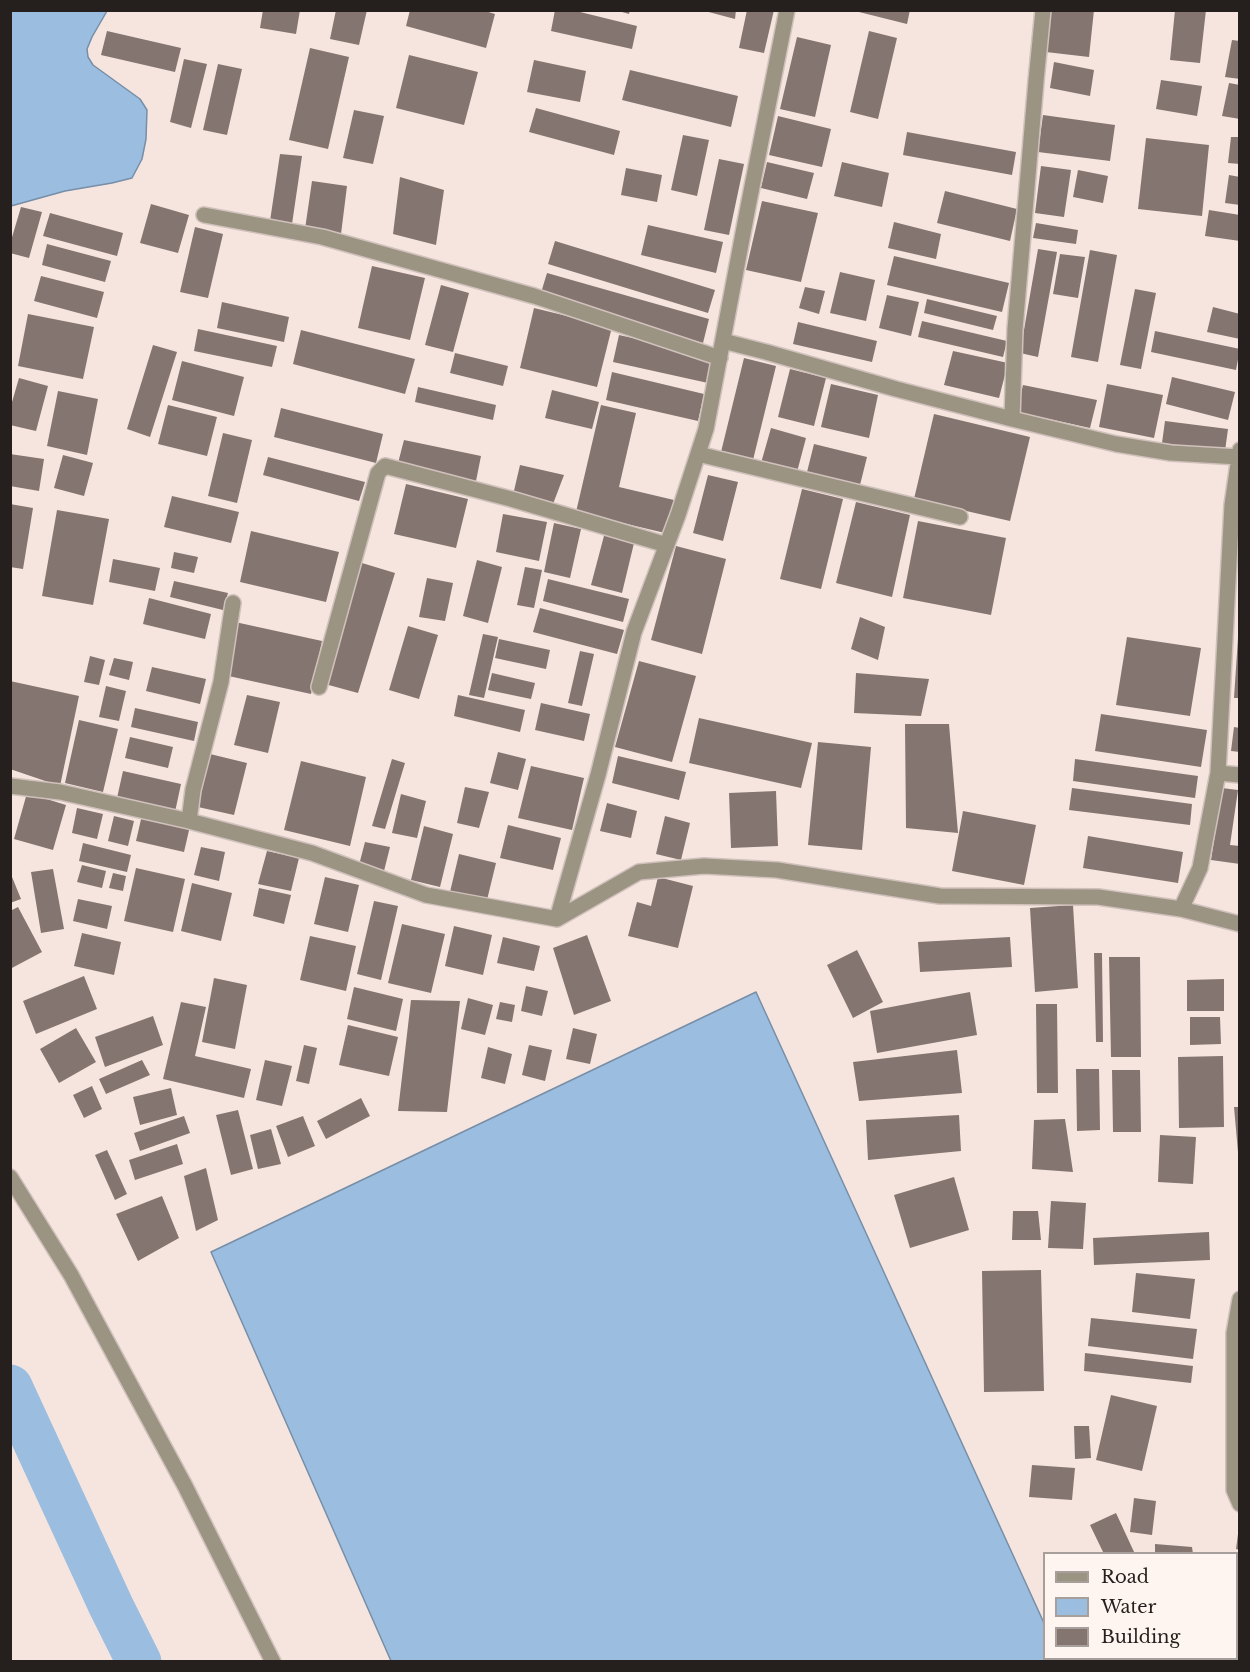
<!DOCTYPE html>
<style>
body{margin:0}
#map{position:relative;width:1250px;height:1672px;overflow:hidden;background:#f6e5df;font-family:"Libre Baskerville",serif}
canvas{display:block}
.frame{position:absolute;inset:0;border:12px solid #251f1d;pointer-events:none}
.legend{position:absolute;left:1043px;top:1552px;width:195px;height:108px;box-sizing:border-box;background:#fef4f0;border:2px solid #a79f9c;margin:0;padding:8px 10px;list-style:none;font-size:18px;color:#251f1d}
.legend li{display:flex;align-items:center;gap:12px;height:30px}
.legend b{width:30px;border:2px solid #a79f9c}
</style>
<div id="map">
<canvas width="1250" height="1672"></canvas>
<div class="frame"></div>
<ul class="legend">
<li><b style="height:8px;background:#9c9482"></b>Road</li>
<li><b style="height:16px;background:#9abde0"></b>Water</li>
<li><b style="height:16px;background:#847570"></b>Building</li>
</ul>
</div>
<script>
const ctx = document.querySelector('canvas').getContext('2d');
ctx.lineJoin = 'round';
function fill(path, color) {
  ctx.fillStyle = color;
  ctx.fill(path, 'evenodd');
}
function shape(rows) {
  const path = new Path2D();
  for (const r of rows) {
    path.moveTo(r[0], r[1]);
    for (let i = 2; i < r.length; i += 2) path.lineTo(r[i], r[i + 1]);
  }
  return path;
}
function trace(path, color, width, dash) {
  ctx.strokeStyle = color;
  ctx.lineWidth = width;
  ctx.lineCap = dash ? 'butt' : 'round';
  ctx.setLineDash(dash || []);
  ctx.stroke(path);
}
const water = shape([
 [10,11,107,11,92,37,87,49,88,57,93,65,140,99,147,110,146,139,142,159,132,178,112,183,65,191,11,206,10,11],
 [756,992,1044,1623,1044,1658,1061,1659,1062,1661,391,1661,211,1252,756,992]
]);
const canal = shape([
 [10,1387,111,1606,139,1662]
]);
const building = shape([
 [263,10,300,10,296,34,260,28],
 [336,10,367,10,359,45,330,39],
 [410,10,482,10,495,14,486,48,406,26],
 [555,10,572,10,637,26,632,49,551,31],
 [615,10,630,10,629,14],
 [701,10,736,10,735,19],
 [747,10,774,10,764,53,739,48],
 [851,10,910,10,907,24],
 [1051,10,1094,10,1089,57,1046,52],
 [1175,10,1206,10,1200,63,1170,60],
 [107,31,181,48,175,72,101,55],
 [869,31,897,38,878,119,850,112],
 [797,37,831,45,815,117,780,109],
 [1232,40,1240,41,1240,79,1225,77],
 [310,48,349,57,328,149,289,140],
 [409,55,478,72,464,125,396,108],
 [184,59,207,64,191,128,170,122],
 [534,60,586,71,580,102,527,92],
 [1054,62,1094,70,1090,96,1050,88],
 [218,64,242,69,227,135,203,130],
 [630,70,738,96,731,127,622,100],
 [1161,80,1202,86,1197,116,1156,109],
 [1229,83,1240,85,1240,119,1222,116],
 [536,108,620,131,614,155,529,132],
 [354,110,384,116,373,164,343,158],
 [1043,115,1115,125,1110,161,1038,152],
 [778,116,831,129,822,167,769,155],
 [907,132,1016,152,1012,175,903,155],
 [683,135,709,140,697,196,671,190],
 [1231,137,1240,137,1240,164,1228,163],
 [1146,138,1209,145,1202,216,1138,209],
 [280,154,302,156,292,224,270,221],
 [719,159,744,164,729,235,704,230],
 [767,162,814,173,807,199,761,188],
 [842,162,889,173,882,207,834,196],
 [1041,166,1071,170,1064,217,1035,213],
 [626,168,662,175,657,202,621,195],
 [1078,170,1108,176,1103,203,1073,197],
 [1229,175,1240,177,1240,205,1225,203],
 [400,177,444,190,436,245,393,234],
 [312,181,347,186,341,234,305,229],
 [945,191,1017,209,1010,241,937,223],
 [762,201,818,213,801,282,746,270],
 [151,204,189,215,178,253,140,243],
 [21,207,42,212,29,258,10,253,10,244],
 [1209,210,1240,215,1240,241,1205,236],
 [50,213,123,233,117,256,43,236],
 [894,222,941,234,936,259,888,248],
 [1036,223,1078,230,1076,244,1033,238],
 [648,225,723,242,716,273,641,255],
 [195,227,223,234,208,298,180,292],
 [555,241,715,290,708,313,548,264],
 [47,244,111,261,105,282,42,265],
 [1038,249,1057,252,1038,357,1020,353],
 [1090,250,1117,255,1098,362,1071,357],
 [1060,254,1085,257,1078,298,1053,294],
 [894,256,1009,283,1002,312,887,285],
 [372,266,425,278,410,340,358,328],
 [840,272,875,280,866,321,830,313],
 [547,273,709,319,703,343,540,296],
 [41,276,104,292,97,318,34,301],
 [441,285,469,293,453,352,425,345],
 [805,287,825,291,819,314,799,308],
 [1135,289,1156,293,1141,369,1120,365],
 [887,295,919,302,911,336,879,328],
 [927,299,997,316,993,330,924,313],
 [222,302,289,317,284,342,217,328],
 [1213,307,1240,314,1240,339,1207,332],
 [534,308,612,327,597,387,520,368],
 [28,314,94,327,83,379,18,366],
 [922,321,1007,341,1003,357,918,337],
 [798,322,877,341,872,362,793,344],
 [198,329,277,346,272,367,194,351],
 [301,330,415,359,405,394,293,364],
 [1155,331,1240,349,1236,370,1151,352],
 [619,335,714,356,708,383,613,362],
 [153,345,177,352,150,437,127,429],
 [953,351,1008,363,999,398,944,385],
 [455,353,508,366,503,386,450,373],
 [744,358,776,366,753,460,721,452],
 [182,361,244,377,234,416,172,400],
 [790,369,826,378,814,426,778,417],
 [612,372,704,394,698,421,606,400],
 [1172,377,1235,392,1228,420,1166,404],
 [19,378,48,386,36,431,10,425,10,409],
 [831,384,878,395,869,438,821,427],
 [1107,384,1163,395,1154,438,1099,427],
 [1023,385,1097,400,1090,428,1017,412],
 [418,387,496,405,493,420,415,402],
 [552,390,599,402,592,429,545,418],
 [58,391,98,399,87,455,47,446],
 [168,405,217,417,207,456,158,444],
 [601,405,636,413,619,487,674,500,665,533,576,512],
 [281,408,383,434,376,463,274,437],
 [934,414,1030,437,1010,521,914,499],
 [1165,421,1228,429,1225,451,1162,443],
 [771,428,806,438,797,472,761,463],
 [223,433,252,440,237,503,208,496],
 [404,440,481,456,476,481,398,463],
 [814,444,867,457,860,485,807,472],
 [10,454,44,459,39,491,10,486],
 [63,455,93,463,84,496,54,488],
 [268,457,365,482,359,501,263,475],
 [520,465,564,475,553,504,513,495],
 [708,475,738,482,723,541,693,533],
 [406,484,468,499,456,548,394,534],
 [802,489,843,499,821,589,780,579],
 [172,496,239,512,231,543,164,527],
 [856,502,910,515,892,597,836,583],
 [10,504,33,508,23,569,10,567],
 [57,510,109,519,93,605,42,596],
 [503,514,547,522,539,561,496,552],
 [918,521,1006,538,991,615,903,598],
 [554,523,581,529,570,578,544,572],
 [251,531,339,552,326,602,240,582],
 [605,532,635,539,622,593,591,585],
 [676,546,726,559,702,654,651,640],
 [174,552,198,557,194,573,171,568],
 [113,559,160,568,155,591,109,582],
 [477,560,502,567,488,623,463,616],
 [362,563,395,573,358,693,325,684],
 [525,567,542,570,534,608,517,605],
 [427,578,453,583,445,621,419,617],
 [548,579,629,599,623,622,543,601],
 [174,581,228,593,223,610,170,597],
 [149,598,211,614,205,639,143,624],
 [540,608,624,630,617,654,533,632],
 [860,617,885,627,878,660,851,649],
 [235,622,322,641,311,694,224,675],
 [408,626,438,635,419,699,389,690],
 [483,634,498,637,484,698,469,695],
 [1127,637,1201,648,1190,716,1116,705],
 [1238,638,1240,638,1240,698,1234,698],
 [499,639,550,650,546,669,495,658],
 [580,651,594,654,582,706,568,703],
 [90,656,105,660,99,685,84,682],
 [114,658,133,662,129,680,109,675],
 [639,661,696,676,672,762,615,747],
 [152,667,206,679,200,704,146,691],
 [492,673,535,683,531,699,488,690],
 [856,673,929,679,921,716,854,713],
 [10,681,79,696,60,786,10,769],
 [106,686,126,691,119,721,99,717],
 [247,695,280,702,268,753,234,745],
 [458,695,525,710,520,732,454,716],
 [541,703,590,714,584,741,535,730],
 [135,708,198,722,194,741,131,727],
 [1101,714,1207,730,1201,767,1095,751],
 [699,718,812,743,801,788,689,763],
 [79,720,118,729,103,792,65,783],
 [905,724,949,724,958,833,906,828],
 [1234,727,1240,728,1240,752,1231,751],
 [130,737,173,747,168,768,125,758],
 [818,742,871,747,862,850,808,845],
 [498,752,526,759,518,790,490,783],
 [210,754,247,763,234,815,198,807],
 [618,756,686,772,679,800,612,783],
 [392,759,405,763,385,829,372,826],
 [1075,759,1198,776,1195,798,1073,781],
 [301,761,366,777,350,846,284,830],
 [531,766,584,778,572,830,518,818],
 [123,771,181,784,175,812,117,798],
 [465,787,489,792,479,828,457,823],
 [1072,788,1192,804,1190,825,1069,810],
 [1222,788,1238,790,1230,845,1240,846,1240,864,1211,860],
 [776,791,778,846,731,848,729,793],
 [27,793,66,805,53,850,14,839],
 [401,794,426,801,417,838,392,833],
 [607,803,637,811,631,838,600,831],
 [77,808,103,814,97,839,72,833],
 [963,811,1036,825,1024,885,952,871],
 [142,815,190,826,184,852,136,841],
 [114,816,134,821,128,846,108,841],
 [665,816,690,823,681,860,656,854],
 [508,825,561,838,553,870,500,858],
 [424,826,453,834,440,887,411,880],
 [1088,836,1183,852,1178,883,1083,868],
 [365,842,390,847,384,871,359,865],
 [83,843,131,855,127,872,79,861],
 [201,847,225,852,219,881,194,875],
 [267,851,299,858,291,891,258,884],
 [459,854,496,863,487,900,450,892],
 [82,865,106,871,102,888,77,882],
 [136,868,185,879,173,932,124,921],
 [53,869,64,929,41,933,31,872],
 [10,872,21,899,10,903],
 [113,873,126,876,123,891,109,888],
 [325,877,359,885,348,932,314,924],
 [658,877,693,886,678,948,628,936,637,902,651,906],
 [192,883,232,893,221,941,181,931],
 [259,888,291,895,284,924,253,916],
 [78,899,112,906,107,929,73,921],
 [374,901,398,906,381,980,357,974],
 [1073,905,1078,988,1035,992,1030,908],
 [18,907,42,952,10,969,10,911],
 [402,924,445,934,431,993,388,983],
 [454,926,492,935,483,975,445,966],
 [82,933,121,942,114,975,74,966],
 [587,935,611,1001,574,1015,553,948],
 [310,936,356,946,346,991,300,980],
 [503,937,540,946,534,971,497,963],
 [1010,937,1012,967,920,972,918,942],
 [857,950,883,1002,853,1018,827,965],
 [1094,953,1102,953,1103,1042,1096,1042],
 [1109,957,1140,957,1141,1057,1111,1057],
 [84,976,97,1009,36,1034,23,1001],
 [214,978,247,985,235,1049,202,1042],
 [1224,979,1224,1011,1187,1011,1187,980],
 [526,986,548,991,542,1016,521,1011],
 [354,987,403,999,396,1031,347,1019],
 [970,992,977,1035,877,1053,870,1011],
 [468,998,493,1005,485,1035,461,1029],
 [411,1000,460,1001,447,1112,398,1111],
 [181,1002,206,1007,195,1056,251,1069,244,1098,163,1079],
 [500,1002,515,1005,512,1022,496,1019],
 [1036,1004,1057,1004,1058,1093,1037,1093],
 [153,1016,163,1045,105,1067,95,1037],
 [1190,1017,1220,1017,1221,1044,1190,1045],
 [348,1025,398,1037,389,1076,339,1065],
 [76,1028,96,1062,59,1083,40,1049],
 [573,1028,597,1034,590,1064,566,1059],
 [304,1045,317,1048,309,1084,296,1081],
 [529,1045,552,1050,545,1081,522,1075],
 [488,1047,512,1054,505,1084,481,1078],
 [957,1050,962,1093,859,1101,853,1062],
 [1223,1056,1224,1127,1179,1128,1178,1057],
 [142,1060,150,1075,106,1094,99,1079],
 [265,1060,292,1066,282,1106,256,1100],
 [1076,1069,1099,1069,1100,1130,1077,1131],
 [1112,1070,1140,1070,1141,1132,1113,1132],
 [92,1086,102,1109,84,1118,73,1095],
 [171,1088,177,1115,140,1125,133,1097],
 [361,1098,370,1116,326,1139,317,1121],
 [1234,1107,1240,1107,1240,1152,1238,1152],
 [238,1110,253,1169,231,1175,216,1115],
 [959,1115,961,1151,868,1160,866,1120],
 [184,1116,190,1133,140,1151,134,1133],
 [303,1116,315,1146,288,1157,276,1126],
 [1065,1119,1073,1172,1032,1169,1034,1120],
 [271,1129,281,1164,258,1169,250,1135],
 [1160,1135,1196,1137,1193,1184,1158,1182],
 [177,1144,183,1164,135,1180,129,1160],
 [107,1150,127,1194,115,1200,95,1155],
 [206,1168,218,1220,196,1231,184,1176],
 [954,1177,969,1230,910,1248,894,1195],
 [162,1196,179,1238,138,1261,116,1214],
 [1051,1201,1086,1203,1083,1249,1048,1248],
 [1013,1211,1038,1211,1041,1240,1012,1240],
 [1209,1232,1210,1260,1094,1265,1093,1238],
 [1041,1270,1044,1391,984,1392,982,1271],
 [1136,1273,1195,1279,1190,1319,1132,1312],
 [1091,1318,1197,1329,1193,1359,1088,1346],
 [1085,1353,1193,1366,1191,1383,1084,1371],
 [1111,1395,1157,1406,1142,1471,1096,1460],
 [1074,1426,1089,1426,1091,1458,1075,1459],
 [1032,1465,1075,1468,1072,1500,1029,1497],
 [1134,1498,1156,1501,1152,1535,1130,1532],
 [1116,1513,1135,1554,1104,1554,1090,1525],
 [1238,1534,1240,1534,1240,1550,1236,1549],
 [1155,1544,1192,1547,1193,1554,1155,1554],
 [1236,1560,1240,1560,1240,1587,1236,1586],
 [1236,1606,1240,1606,1240,1662,1210,1662,1210,1658,1236,1658],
 [1100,1658,1123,1658,1124,1662,1101,1662],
 [1141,1658,1162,1658,1162,1659,1154,1662,1142,1662],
 [1180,1658,1203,1658,1204,1662,1180,1662]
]);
const minor = shape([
 [204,215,322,237,534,296,720,358],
 [723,341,766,352,896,389,1012,419,1015,329,1036,81,1043,10],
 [1012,419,1116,444,1171,453,1239,457],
 [698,454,960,517],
 [319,687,378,473,385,466,511,499,667,545],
 [1218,773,1240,775],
 [10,786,60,792,189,821,312,853,426,895,557,919,639,872,704,866,777,870,940,896,1098,897,1181,909,1240,924],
 [189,821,193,790,221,682,233,603],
 [1181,909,1200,868,1218,773,1232,505,1240,450],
 [557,919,598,775,634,632,678,515,706,429,748,207,787,10],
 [10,1177,71,1275,185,1486,273,1662],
 [1240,1299,1234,1333,1234,1490,1240,1504]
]);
fill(water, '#9abde0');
trace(water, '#778ea6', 1.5);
trace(canal, '#9abde0', 45);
fill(building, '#847570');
trace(minor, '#d0c1bc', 18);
trace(minor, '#9c9482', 15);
</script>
